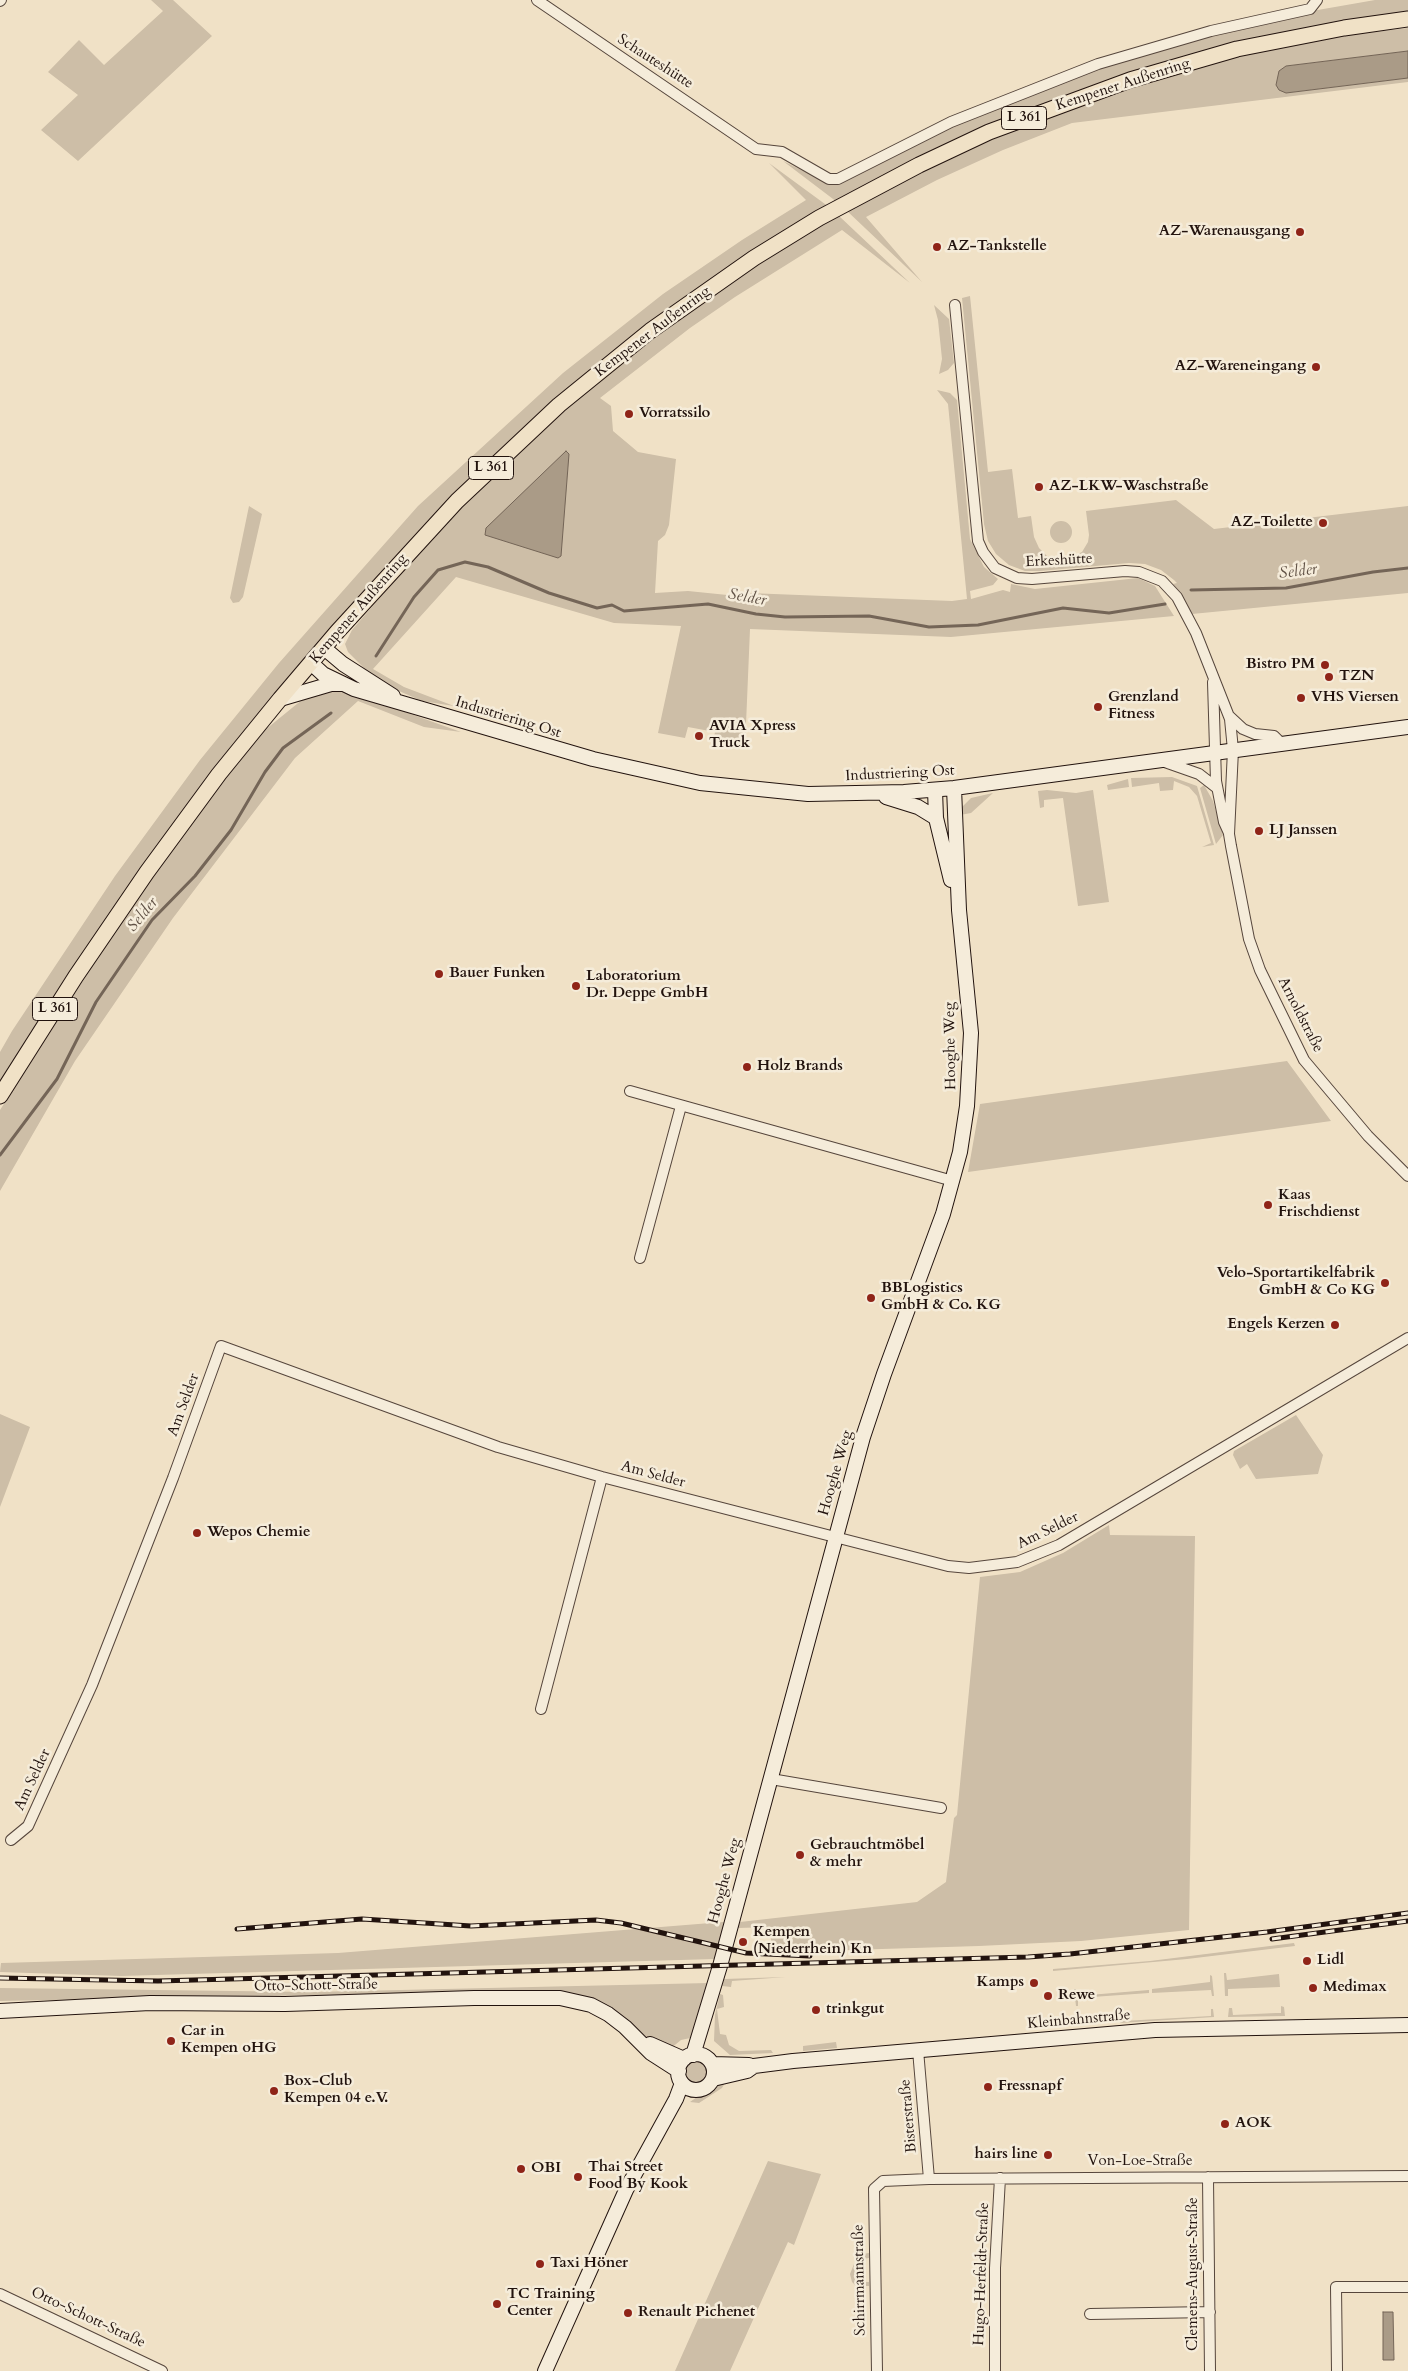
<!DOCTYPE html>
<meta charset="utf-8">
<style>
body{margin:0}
canvas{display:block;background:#f0e1c6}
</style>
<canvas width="1408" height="2371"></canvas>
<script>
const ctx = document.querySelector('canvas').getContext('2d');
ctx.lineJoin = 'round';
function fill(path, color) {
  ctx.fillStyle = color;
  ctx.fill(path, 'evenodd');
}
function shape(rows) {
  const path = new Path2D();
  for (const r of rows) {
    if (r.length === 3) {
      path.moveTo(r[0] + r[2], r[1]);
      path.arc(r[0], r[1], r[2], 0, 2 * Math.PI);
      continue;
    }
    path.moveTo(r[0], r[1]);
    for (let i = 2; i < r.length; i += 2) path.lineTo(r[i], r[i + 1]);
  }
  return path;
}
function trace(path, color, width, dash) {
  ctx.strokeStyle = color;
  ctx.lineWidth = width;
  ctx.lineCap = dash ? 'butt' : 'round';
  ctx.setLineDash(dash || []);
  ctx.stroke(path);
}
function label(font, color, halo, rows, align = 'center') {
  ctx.font = font + ' Cardo,serif';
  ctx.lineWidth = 5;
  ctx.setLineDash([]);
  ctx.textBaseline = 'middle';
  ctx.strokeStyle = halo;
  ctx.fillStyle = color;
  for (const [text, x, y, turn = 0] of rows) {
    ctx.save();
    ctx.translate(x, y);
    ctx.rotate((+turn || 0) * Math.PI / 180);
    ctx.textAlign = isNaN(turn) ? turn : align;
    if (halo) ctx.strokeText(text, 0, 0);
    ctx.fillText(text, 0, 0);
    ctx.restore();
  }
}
const green = shape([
 [151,0,173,0,212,36,78,161,41,130,78,95,48,72,79,40,104,65,163,11],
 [1375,0,1408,0,1408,12,1135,72,1039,105,965,137,837,202,783,161,830,184,839,184,953,125,1099,68,1215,34,1312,11],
 [1408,28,1408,51,1286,66,1286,93,1408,78,1408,82,1072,123,1003,150,937,180,866,217,922,282,846,210,918,172,993,138,1131,85,1233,56,1316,39],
 [769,163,829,207,520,432,433,516,332,626,295,670,0,1087,0,1052,12,1031,115,876,200,760,279,663,418,506,563,373,663,294,742,240,806,200],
 [838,215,910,283,842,230,735,297,690,328,600,398,611,406,613,431,638,452,676,459,669,525,665,535,658,541,655,593,688,591,747,597,748,593,952,601,967,599,948,404,937,390,950,393,957,400,970,539,984,567,998,579,993,585,970,591,971,599,1003,590,1010,592,1011,584,1035,589,1138,578,1155,586,1174,616,951,637,750,629,745,748,713,743,715,732,688,727,685,738,658,733,681,626,614,623,456,577,373,669,404,687,454,706,422,701,399,691,366,670,348,652,345,644,352,630,402,572,481,486,586,389,705,298],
 [970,296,988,472,1012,469,1018,518,1031,516,1034,537,1039,548,1047,556,1065,560,1082,552,1088,542,1089,535,1086,511,1176,500,1214,529,1408,506,1408,593,1192,614,1173,584,1177,583,1174,580,1161,570,1145,564,1129,563,1040,571,1025,571,1009,565,996,554,988,541,984,524,962,298],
 [934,305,949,319,954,363,948,370,939,374,942,359,938,320],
 [249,506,262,514,243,597,239,602,233,603,230,598],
 [1061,532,11],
 [341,689,461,732,424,727,358,701,295,758,173,918,75,1061,0,1191,0,1110,129,909,249,743,303,699,320,690],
 [1172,777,1197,786,1214,845,1202,847,1211,843,1197,796,1189,787,1174,781,1173,790,1160,791,1159,783,1132,787,1131,778],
 [1128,779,1129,787,1108,790,1107,785],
 [1204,785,1213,801,1223,835,1216,844,1200,788],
 [1047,790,1076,793,1093,790,1109,902,1078,906,1063,798,1044,800,1044,807,1040,808,1038,791],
 [993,793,971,813,960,815,962,807,971,798],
 [1287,1061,1331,1121,968,1172,980,1104],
 [0,1414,30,1427,0,1507],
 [1296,1415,1323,1455,1318,1474,1256,1479,1247,1464,1240,1469,1233,1455,1234,1451],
 [1109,1525,1110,1535,1195,1536,1189,1930,1081,1941,979,1946,817,1951,771,1950,771,1927,738,1928,740,1922,917,1902,946,1882,954,1818,957,1815,980,1577,1020,1572,1063,1553],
 [723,1922,726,1923,715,1959,121,1976,0,1972,1,1963,338,1953],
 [1294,1943,1295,1946,1187,1959,1053,1971,1053,1969,1150,1961],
 [1224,1973,1226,1973,1227,1980,1279,1974,1280,1987,1228,1989,1228,1996,1225,1996],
 [1210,1975,1212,1976,1214,1996,1212,1996,1211,1990,1152,1993,1152,1989,1210,1982],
 [786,1977,732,1981,731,1987,722,1986,724,1979],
 [709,1983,695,2037,681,2040,670,2049,645,2036,618,2013,565,1994,540,1991,0,2001,0,1988,312,1992],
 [1074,1989,1076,1989,1077,1996,1149,1990,1149,1993,1078,1998,1078,2006,1076,2006],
 [720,1994,723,1995,724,2007,717,2009,720,2034,726,2035,729,2045,739,2051,771,2050,773,2053,730,2055,714,2041,715,2015],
 [1281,2006,1284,2007,1285,2016,1228,2017,1229,2008,1232,2008,1233,2015,1276,2013,1281,2013],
 [1211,2009,1213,2009,1214,2017,1120,2023,1120,2015,1122,2015,1123,2021,1211,2016],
 [836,2042,837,2048,803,2051,803,2046],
 [697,2073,12],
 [726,2081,722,2088,699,2103,690,2102,697,2097,710,2093,718,2084],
 [768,2161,821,2174,794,2245,788,2242,730,2371,675,2371],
 [869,2253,869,2258,862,2259,861,2282,869,2282,869,2286,856,2286,852,2282,850,2274,854,2264,863,2254]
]);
const water = shape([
 [1408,51,1408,78,1286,93,1279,90,1276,85,1279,71,1286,66,1408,51],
 [566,451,569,454,561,556,558,558,485,535,486,528,566,451],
 [1383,2312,1393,2312,1394,2360,1383,2360,1383,2312]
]);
const stream = shape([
 [1191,590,1286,588,1373,572,1408,568],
 [376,656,414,597,438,570,465,562,488,567,549,593,597,608,612,605,624,611,708,604,756,614,785,617,869,616,929,627,978,625,1063,608,1109,613,1165,604],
 [0,1155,57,1079,96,1002,152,920,195,876,231,830,265,772,283,748,331,713]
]);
const street = shape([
 [537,0,756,149,782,152,829,179,838,179,951,122,1098,64,1211,31,1310,9,1317,0],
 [0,1,1,0],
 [955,305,978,541,983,552,995,568,1017,578,1032,579,1125,571,1139,572,1162,581,1177,597,1196,633,1230,719,1233,750,1229,834,1231,846,1249,939,1260,970,1304,1060,1368,1136,1408,1176],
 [1213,682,1216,781,1224,822,1229,833],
 [1229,716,1243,729,1255,734,1274,736,1281,743],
 [1162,761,1199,774,1217,788],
 [630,1091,953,1181],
 [640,1258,681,1106],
 [541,1709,602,1477],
 [771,1779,941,1808],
 [11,1840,28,1826,92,1685,173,1478,221,1346,498,1447,602,1477,835,1537,948,1566,969,1568,1017,1562,1059,1545,1408,1338],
 [918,2050,929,2179],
 [1208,2177,1210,2371],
 [0,2294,162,2371],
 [1090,2314,1210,2312],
 [877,2371,874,2189,883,2181,929,2179,1408,2176],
 [995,2371,995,2268,1000,2178],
 [1337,2371,1336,2287,1408,2287]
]);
const secondary = shape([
 [324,648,343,664,393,696],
 [311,663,323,674,354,689,593,759,700,783,808,794,904,792,954,788,1408,727],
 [280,699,331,684,342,684],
 [935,790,936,818,951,880],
 [886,797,918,807,936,818],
 [0,2011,150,2003,285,2004,474,1998,560,1998,591,2005,608,2014,625,2027,651,2053,679,2071],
 [650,2044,684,2059],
 [696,2072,18],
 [693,2055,720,1966,863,1437,884,1374,943,1214,960,1152,967,1106,971,1033,959,910,954,788],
 [712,2064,749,2065],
 [713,2079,747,2071,754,2066,793,2061,1155,2030,1408,2025],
 [545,2371,626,2190,676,2099,682,2083]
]);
const primary = shape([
 [0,1096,76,976,147,872,219,774,280,699,337,632,457,501,559,405,650,331,754,258,819,218,919,165,989,132,1130,80,1237,49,1344,28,1408,19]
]);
const rail = shape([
 [237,1929,362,1919,471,1926,596,1920,621,1923,746,1953,810,1956],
 [1272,1939,1408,1921],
 [0,1978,158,1981,1028,1957,1070,1954,1267,1932,1408,1913]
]);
const markers = [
 [1300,232,5,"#8f2418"],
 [937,247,5,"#8f2418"],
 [1316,367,5,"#8f2418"],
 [629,414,5,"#8f2418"],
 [1039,487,5,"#8f2418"],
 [1323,523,5,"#8f2418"],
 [1325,665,5,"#8f2418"],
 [1329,677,5,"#8f2418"],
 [1301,698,5,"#8f2418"],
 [1098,707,5,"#8f2418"],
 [699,736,5,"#8f2418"],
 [1259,831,5,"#8f2418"],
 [439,974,5,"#8f2418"],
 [576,986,5,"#8f2418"],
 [747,1067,5,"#8f2418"],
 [1268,1205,5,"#8f2418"],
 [1385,1283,5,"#8f2418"],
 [871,1298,5,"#8f2418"],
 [1335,1325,5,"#8f2418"],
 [197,1533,5,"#8f2418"],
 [800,1855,5,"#8f2418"],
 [743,1942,5,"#8f2418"],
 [1307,1961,5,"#8f2418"],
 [1034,1983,5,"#8f2418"],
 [1313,1988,5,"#8f2418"],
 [1048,1996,5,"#8f2418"],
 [816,2010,5,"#8f2418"],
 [171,2041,5,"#8f2418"],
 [988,2087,5,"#8f2418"],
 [274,2091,5,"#8f2418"],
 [1225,2124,5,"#8f2418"],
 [1048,2155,5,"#8f2418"],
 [521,2169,5,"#8f2418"],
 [578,2177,5,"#8f2418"],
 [540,2264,5,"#8f2418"],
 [497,2304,5,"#8f2418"],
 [628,2313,5,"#8f2418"]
];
const shields = [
 [1024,118,45],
 [491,468,45],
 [55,1009,45]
];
const shieldNames = [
 ["L 361",1024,118],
 ["L 361",491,468],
 ["L 361",55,1009]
];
const streetNames = [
 ["Schauteshütte",655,62,33],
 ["Kempener Außenring",1123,85,-18],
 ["Kempener Außenring",653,332,-37],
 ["Erkeshütte",1059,561,-3],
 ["Kempener Außenring",359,609,-49],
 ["Industriering Ost",508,718,17],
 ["Industriering Ost",900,774,-3],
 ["Arnoldstraße",1300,1015,63],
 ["Hooghe Weg",951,1046,-91],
 ["Am Selder",184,1405,-70],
 ["Hooghe Weg",836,1473,-74],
 ["Am Selder",653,1475,15],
 ["Am Selder",1048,1531,-26],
 ["Am Selder",33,1780,-65],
 ["Hooghe Weg",725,1881,-75],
 ["Otto-Schott-Straße",316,1986,-1],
 ["Kleinbahnstraße",1079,2020,-5],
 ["Bisterstraße",909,2116,-95],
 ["Von-Loe-Straße",1140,2162],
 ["Hugo-Herfeldt-Straße",982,2274,-88],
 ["Clemens-August-Straße",1194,2274,-90],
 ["Schirrmannstraße",860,2280,-91],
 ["Otto-Schott-Straße",88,2318,25]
];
const poiNames = [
 ["AZ-Warenausgang",1290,232,"right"],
 ["AZ-Tankstelle",947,247],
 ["AZ-Wareneingang",1306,367,"right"],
 ["Vorratssilo",639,414],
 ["AZ-LKW-Waschstraße",1049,487],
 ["AZ-Toilette",1313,523,"right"],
 ["Bistro PM",1315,665,"right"],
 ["TZN",1339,677],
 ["Grenzland",1108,698],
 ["Fitness",1108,715],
 ["VHS Viersen",1311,698],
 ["AVIA Xpress",709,727],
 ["Truck",709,744],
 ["LJ Janssen",1269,831],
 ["Bauer Funken",449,974],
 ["Laboratorium",586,977],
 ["Dr. Deppe GmbH",586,994],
 ["Holz Brands",757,1067],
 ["Kaas",1278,1196],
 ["Frischdienst",1278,1213],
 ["Velo-Sportartikelfabrik",1375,1274,"right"],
 ["GmbH & Co KG",1375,1291,"right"],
 ["BBLogistics",881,1289],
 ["GmbH & Co. KG",881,1306],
 ["Engels Kerzen",1325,1325,"right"],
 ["Wepos Chemie",207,1533],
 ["Gebrauchtmöbel",810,1846],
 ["& mehr",810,1863],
 ["Kempen",753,1933],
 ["(Niederrhein) Kn",753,1950],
 ["Lidl",1317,1961],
 ["Kamps",1024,1983,"right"],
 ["Medimax",1323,1988],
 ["Rewe",1058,1996],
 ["trinkgut",826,2010],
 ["Car in",181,2032],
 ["Kempen oHG",181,2049],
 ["Box-Club",284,2082],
 ["Kempen 04 e.V.",284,2099],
 ["Fressnapf",998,2087],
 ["AOK",1235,2124],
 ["hairs line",1038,2155,"right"],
 ["Thai Street",588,2168],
 ["Food By Kook",588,2185],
 ["OBI",531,2169],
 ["Taxi Höner",550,2264],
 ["TC Training",507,2295],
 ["Center",507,2312],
 ["Renault Pichenet",638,2313]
];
const waterNames = [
 ["Selder",1298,572,-7],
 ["Selder",747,598,10],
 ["Selder",143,915,-51]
];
fill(green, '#cdbea7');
fill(water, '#aa9b87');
trace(water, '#746557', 1);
trace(stream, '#746557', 3);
trace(street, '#56463c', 12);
trace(secondary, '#22130e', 16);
trace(primary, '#22130e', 17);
trace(street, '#f5ecda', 10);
trace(secondary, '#f5ecda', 14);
trace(primary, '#f0e1c6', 15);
trace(rail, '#22130e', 5);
trace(rail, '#f5ecda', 3, [9]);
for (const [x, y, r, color] of markers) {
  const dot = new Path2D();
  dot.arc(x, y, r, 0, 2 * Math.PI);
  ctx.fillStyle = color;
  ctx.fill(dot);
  trace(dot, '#f5ecda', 2);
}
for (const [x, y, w] of shields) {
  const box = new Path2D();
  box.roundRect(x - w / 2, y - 11.5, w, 23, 4);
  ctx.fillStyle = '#f5ecda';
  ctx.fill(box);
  trace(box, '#22130e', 1);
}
label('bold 14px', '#22130e', null, shieldNames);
label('15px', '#22130e', '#f5ecda', streetNames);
label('bold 15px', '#22130e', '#f5ecda', poiNames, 'left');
label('italic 16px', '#5f5044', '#f5ecda', waterNames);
</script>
